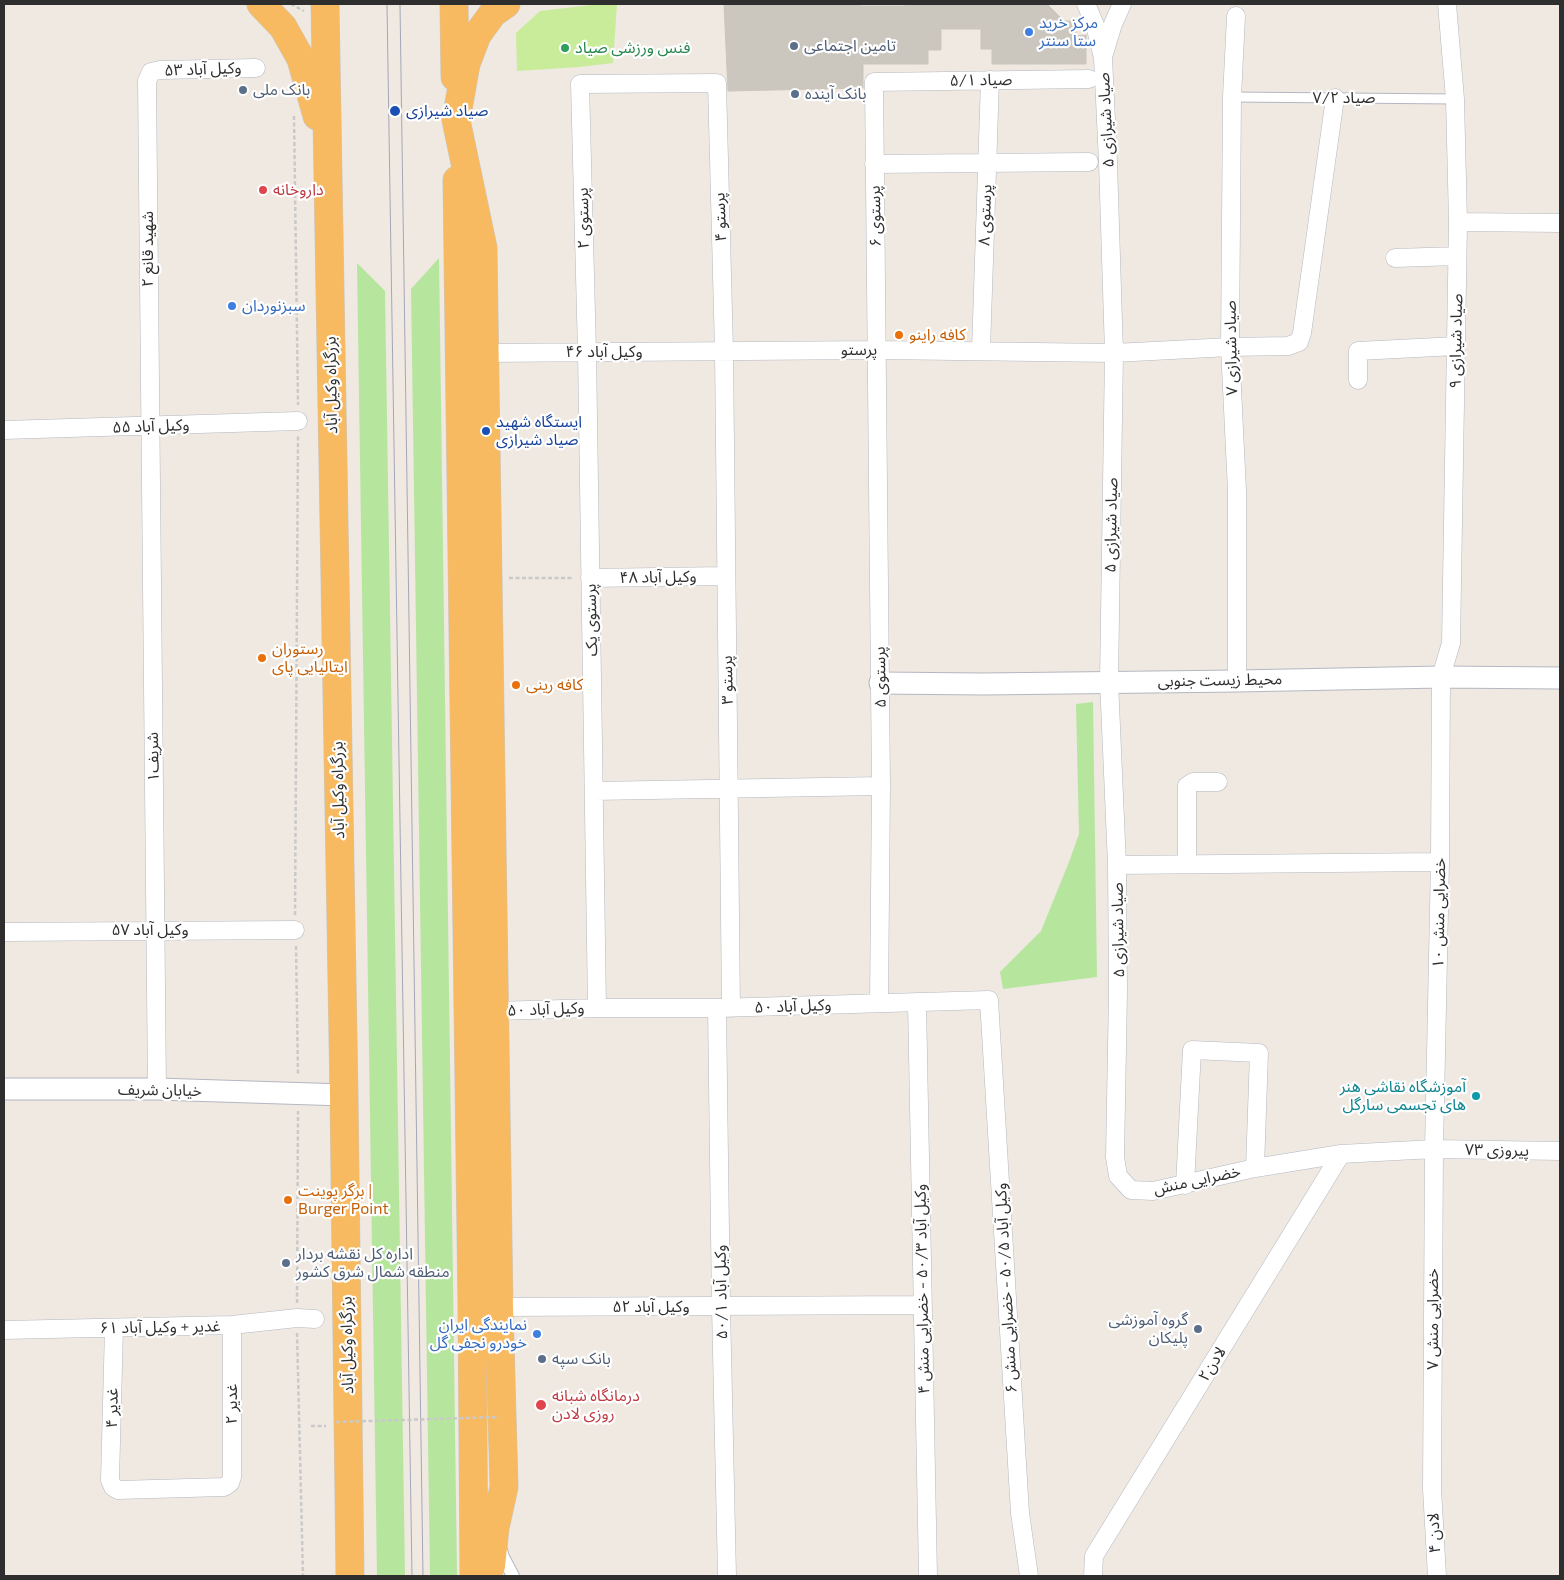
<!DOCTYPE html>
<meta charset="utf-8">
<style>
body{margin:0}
#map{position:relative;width:1564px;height:1580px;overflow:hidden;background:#efe9e1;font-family:"Exo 2",sans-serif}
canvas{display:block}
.frame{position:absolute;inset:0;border:5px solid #2e2e2e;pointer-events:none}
</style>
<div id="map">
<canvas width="1564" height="1580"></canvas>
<div class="frame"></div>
</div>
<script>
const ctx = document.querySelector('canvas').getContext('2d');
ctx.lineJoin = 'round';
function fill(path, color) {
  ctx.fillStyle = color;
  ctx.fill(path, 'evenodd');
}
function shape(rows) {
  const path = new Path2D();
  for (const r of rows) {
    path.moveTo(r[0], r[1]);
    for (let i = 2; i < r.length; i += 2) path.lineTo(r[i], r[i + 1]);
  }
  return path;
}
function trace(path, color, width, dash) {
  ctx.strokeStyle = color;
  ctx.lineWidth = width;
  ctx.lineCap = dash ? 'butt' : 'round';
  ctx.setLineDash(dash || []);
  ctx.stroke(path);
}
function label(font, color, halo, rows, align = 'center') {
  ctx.font = font + ' "Exo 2","Noto Sans Arabic",sans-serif';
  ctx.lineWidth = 4.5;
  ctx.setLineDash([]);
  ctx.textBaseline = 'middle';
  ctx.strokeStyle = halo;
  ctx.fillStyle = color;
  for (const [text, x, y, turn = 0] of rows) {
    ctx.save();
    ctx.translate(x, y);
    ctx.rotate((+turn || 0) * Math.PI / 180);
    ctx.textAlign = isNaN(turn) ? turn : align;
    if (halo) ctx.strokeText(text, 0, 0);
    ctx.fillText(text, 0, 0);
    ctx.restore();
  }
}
const green = shape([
 [439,258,457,1576,430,1576,411,289],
 [357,263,385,291,405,1576,377,1576],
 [1093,702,1097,977,1003,989,1000,972,1041,931,1069,862,1079,834,1076,704]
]);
const pitch = shape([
 [600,4,617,4,613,63,579,67,517,71,516,33,540,11]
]);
const building = shape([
 [724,4,861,4,861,6,905,6,905,4,1047,4,1064,21,1076,21,1076,36,1086,35,1086,64,992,64,992,49,981,49,981,29,941,29,941,50,928,50,928,64,863,64,863,88,728,91,724,4]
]);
const path = shape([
 [291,4,304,11],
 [294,116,298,405],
 [509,578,574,578],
 [295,915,298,436],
 [296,946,298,1075],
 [297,1303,298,1111],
 [297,1333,303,1576],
 [311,1426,326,1426]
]);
const service = shape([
 [1232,97,1455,99]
]);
const pedestrian = shape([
 [500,1547,503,1557,513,1576]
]);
const minor = shape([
 [1086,4,1095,25,1103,58,1108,162,1114,353,1109,681,1117,865,1118,992,1115,1157,1118,1176,1131,1190,1153,1191,1255,1168,1341,1154,1434,1149,1560,1151],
 [1236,16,1232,97,1230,347,1237,491,1237,681],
 [1103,57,1113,24,1122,4],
 [874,164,1089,162],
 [1458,222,1560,223],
 [1395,258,1457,256],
 [981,350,990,80],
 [485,353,876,350,1114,353,1230,347,1288,346,1299,342,1302,333,1335,98],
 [1358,380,1358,351,1456,346],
 [4,430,298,421],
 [590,578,725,576],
 [594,791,881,786],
 [1187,864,1187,786,1193,782,1218,782],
 [1117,865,1440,862],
 [4,932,295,930],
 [917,1002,928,1576],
 [879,1003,881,786,874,82,1089,79],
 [597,1008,587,352,580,84,717,83,724,351,731,1008],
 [717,1008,721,1307,727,1576],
 [495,1011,597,1008,717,1008,989,1000,1020,1513,1029,1576],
 [157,1089,147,81,151,72,160,70,256,68],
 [1185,1185,1192,1050,1259,1053,1255,1168],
 [499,1307,922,1305],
 [114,1328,110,1480,113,1487,118,1490,224,1487,230,1483,232,1477,232,1325],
 [4,1330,232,1325,297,1318,315,1319],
 [1093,1576,1094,1556,1341,1154],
 [1437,1576,1432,1489,1434,1149,1440,862,1441,677,1451,643,1458,222,1455,99,1447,4]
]);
const tertiary = shape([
 [880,683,983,684,1237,681,1441,677,1560,678],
 [4,1089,157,1089,344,1095]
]);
const trunk = shape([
 [261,4,283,27,301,59,317,116],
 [325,4,344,1095,350,1576],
 [454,4,455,77],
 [457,180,472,1307,474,1576],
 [491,1566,495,1528,504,1487,499,1307,483,248,456,120,466,64,477,35,493,13,506,4]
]);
const tram = shape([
 [387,4,412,1576],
 [400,4,423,1576]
]);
const pathBridge = shape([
 [336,1422,499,1417]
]);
const markers = [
 [1029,32,5,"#3f7fe0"],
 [794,46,5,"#5c6f8a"],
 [565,48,5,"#2e9e5b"],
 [243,90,5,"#5c6f8a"],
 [795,94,5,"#5c6f8a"],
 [395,111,6,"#1a4fb4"],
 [263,190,5,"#e0444e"],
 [232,306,5,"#3f7fe0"],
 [899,335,5,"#e8710a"],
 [486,431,5,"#1a4fb4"],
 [262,658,5,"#e8710a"],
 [516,685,5,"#e8710a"],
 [1476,1096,5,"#0f9aa8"],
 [288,1200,5,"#e8710a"],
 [286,1263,5,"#5c6f8a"],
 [1198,1329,5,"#5c6f8a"],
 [537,1334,5,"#3f7fe0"],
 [542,1359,5,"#5c6f8a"],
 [541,1405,6,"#e0444e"]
];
const shopNames = [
 ["مرکز خرید",1039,23],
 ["ستا سنتر",1039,41],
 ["سبزنوردان",242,306],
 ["نمایندگی ایران",527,1325,"right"],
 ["خودرو نجفی گل",527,1343,"right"]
];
const serviceNames = [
 ["تامین اجتماعی",804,46],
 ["بانک ملی",253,90],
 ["بانک آینده",805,94],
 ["اداره کل نقشه بردار",296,1254],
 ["منطقه شمال شرق کشور",296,1272],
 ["گروه آموزشی",1188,1320,"right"],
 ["پلیکان",1188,1338,"right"],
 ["بانک سپه",552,1359]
];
const leisureNames = [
 ["فنس ورزشی صیاد",575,48]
];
const streetNames = [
 ["وکیل آباد ۵۳",203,69,-2],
 ["صیاد ۵/۱",981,80,-1],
 ["صیاد ۷/۲",1344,98],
 ["صیاد شیرازی ۵",1106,120,-93],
 ["پرستوی ۸",985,215,-88],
 ["پرستوی ۶",875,216,-91],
 ["پرستو ۴",720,217,-92],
 ["پرستوی ۲",583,218,-91],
 ["شهید قانع ۲",148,249,-90],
 ["صیاد شیرازی ۹",1456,341,-89],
 ["صیاد شیرازی ۷",1231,348,-91],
 ["پرستو",859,350],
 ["۴۶ وکیل آباد",604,352],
 ["بزرگراه وکیل آباد",331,385,-91],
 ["۵۵ وکیل آباد",151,426,-2],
 ["صیاد شیرازی ۵",1111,525,-89],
 ["۴۸ وکیل آباد",658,577,-1],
 ["پرستوی یک",591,620,-91],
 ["پرستوی ۵",880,677,-91],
 ["پرستو ۳",727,680,-91],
 ["محیط زیست جنوبی",1220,680,-1],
 ["شریف١",153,757,-91],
 ["بزرگراه وکیل آباد",338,790,-91],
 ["خضرایی منش ۱۰",1439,913,-89],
 ["۵۷ وکیل آباد",150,930],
 ["صیاد شیرازی ۵",1118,930,-91],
 ["۵۰ وکیل آباد",793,1006,-2],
 ["وکیل آباد ۵۰",546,1009,-2],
 ["خیابان شریف",160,1090,1],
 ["پیروزی ۷۳",1497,1150,1],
 ["خضرایی منش",1197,1180,-12],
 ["وکیل آباد ۵۰/۵ - خضرایی منش ۶",1006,1288,-93],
 ["وکیل آباد ۵۰/۳ - خضرایی منش ۴",922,1289,-91],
 ["وکیل آباد ۵۰/۱",721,1292,-91],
 ["۵۲ وکیل آباد",651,1307],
 ["خضرایی منش ۷",1433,1319,-90],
 ["غدیر + وکیل آباد ۶۱",160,1327,-1],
 ["بزرگراه وکیل آباد",347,1345,-91],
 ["لادن۲",1212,1364,-58],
 ["غدیر ۲",232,1404,-90],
 ["غدیر ۴",112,1408,-89],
 ["لادن ۴",1434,1533,-93]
];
const transitNames = [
 ["صیاد شیرازی",406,111],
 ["ایستگاه شهید",496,422],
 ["صیاد شیرازی",496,440]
];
const healthNames = [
 ["داروخانه",273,190],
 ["درمانگاه شبانه",552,1396],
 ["روزی لادن",552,1414]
];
const foodNames = [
 ["کافه راینو",909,335],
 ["رستوران",272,649],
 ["ایتالیایی پای",272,667],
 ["کافه رینی",526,685],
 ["برگر پوینت |",298,1191],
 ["Burger Point",298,1209]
];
const cultureNames = [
 ["آموزشگاه نقاشی هنر",1466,1087],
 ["های تجسمی سارگل",1466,1105]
];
fill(green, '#b6e59e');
fill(pitch, '#c9ec9a');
fill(building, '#cbc7bf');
trace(building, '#cbc5ba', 1);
trace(service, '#b4b7c1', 11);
trace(pedestrian, '#b4b7c1', 14);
trace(minor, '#b4b7c1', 19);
trace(tertiary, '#b4b7c1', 23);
trace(trunk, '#c9c9c9', 29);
trace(path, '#c9c9c9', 2.5, [4, 2.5]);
trace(service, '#fff', 9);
trace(pedestrian, '#fff', 12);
trace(minor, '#fff', 18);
trace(tertiary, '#fff', 21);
trace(trunk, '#f8ba60', 28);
trace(tram, '#a3a6b8', 1);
trace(pathBridge, '#c9c9c9', 2.5, [4, 2.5]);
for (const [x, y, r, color] of markers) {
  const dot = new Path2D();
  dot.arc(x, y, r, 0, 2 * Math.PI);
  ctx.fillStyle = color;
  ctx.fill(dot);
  trace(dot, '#fff', 2);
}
label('16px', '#366cbe', '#fff', shopNames, 'left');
label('16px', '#4e5e75', '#fff', serviceNames, 'left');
label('16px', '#27864d', '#fff', leisureNames, 'left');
label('16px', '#2e2e2e', '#fff', streetNames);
label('16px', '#164399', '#fff', transitNames, 'left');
label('16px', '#be3a42', '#fff', healthNames, 'left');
label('16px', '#c56008', '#fff', foodNames, 'left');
label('16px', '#0d838f', '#fff', cultureNames, 'right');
</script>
